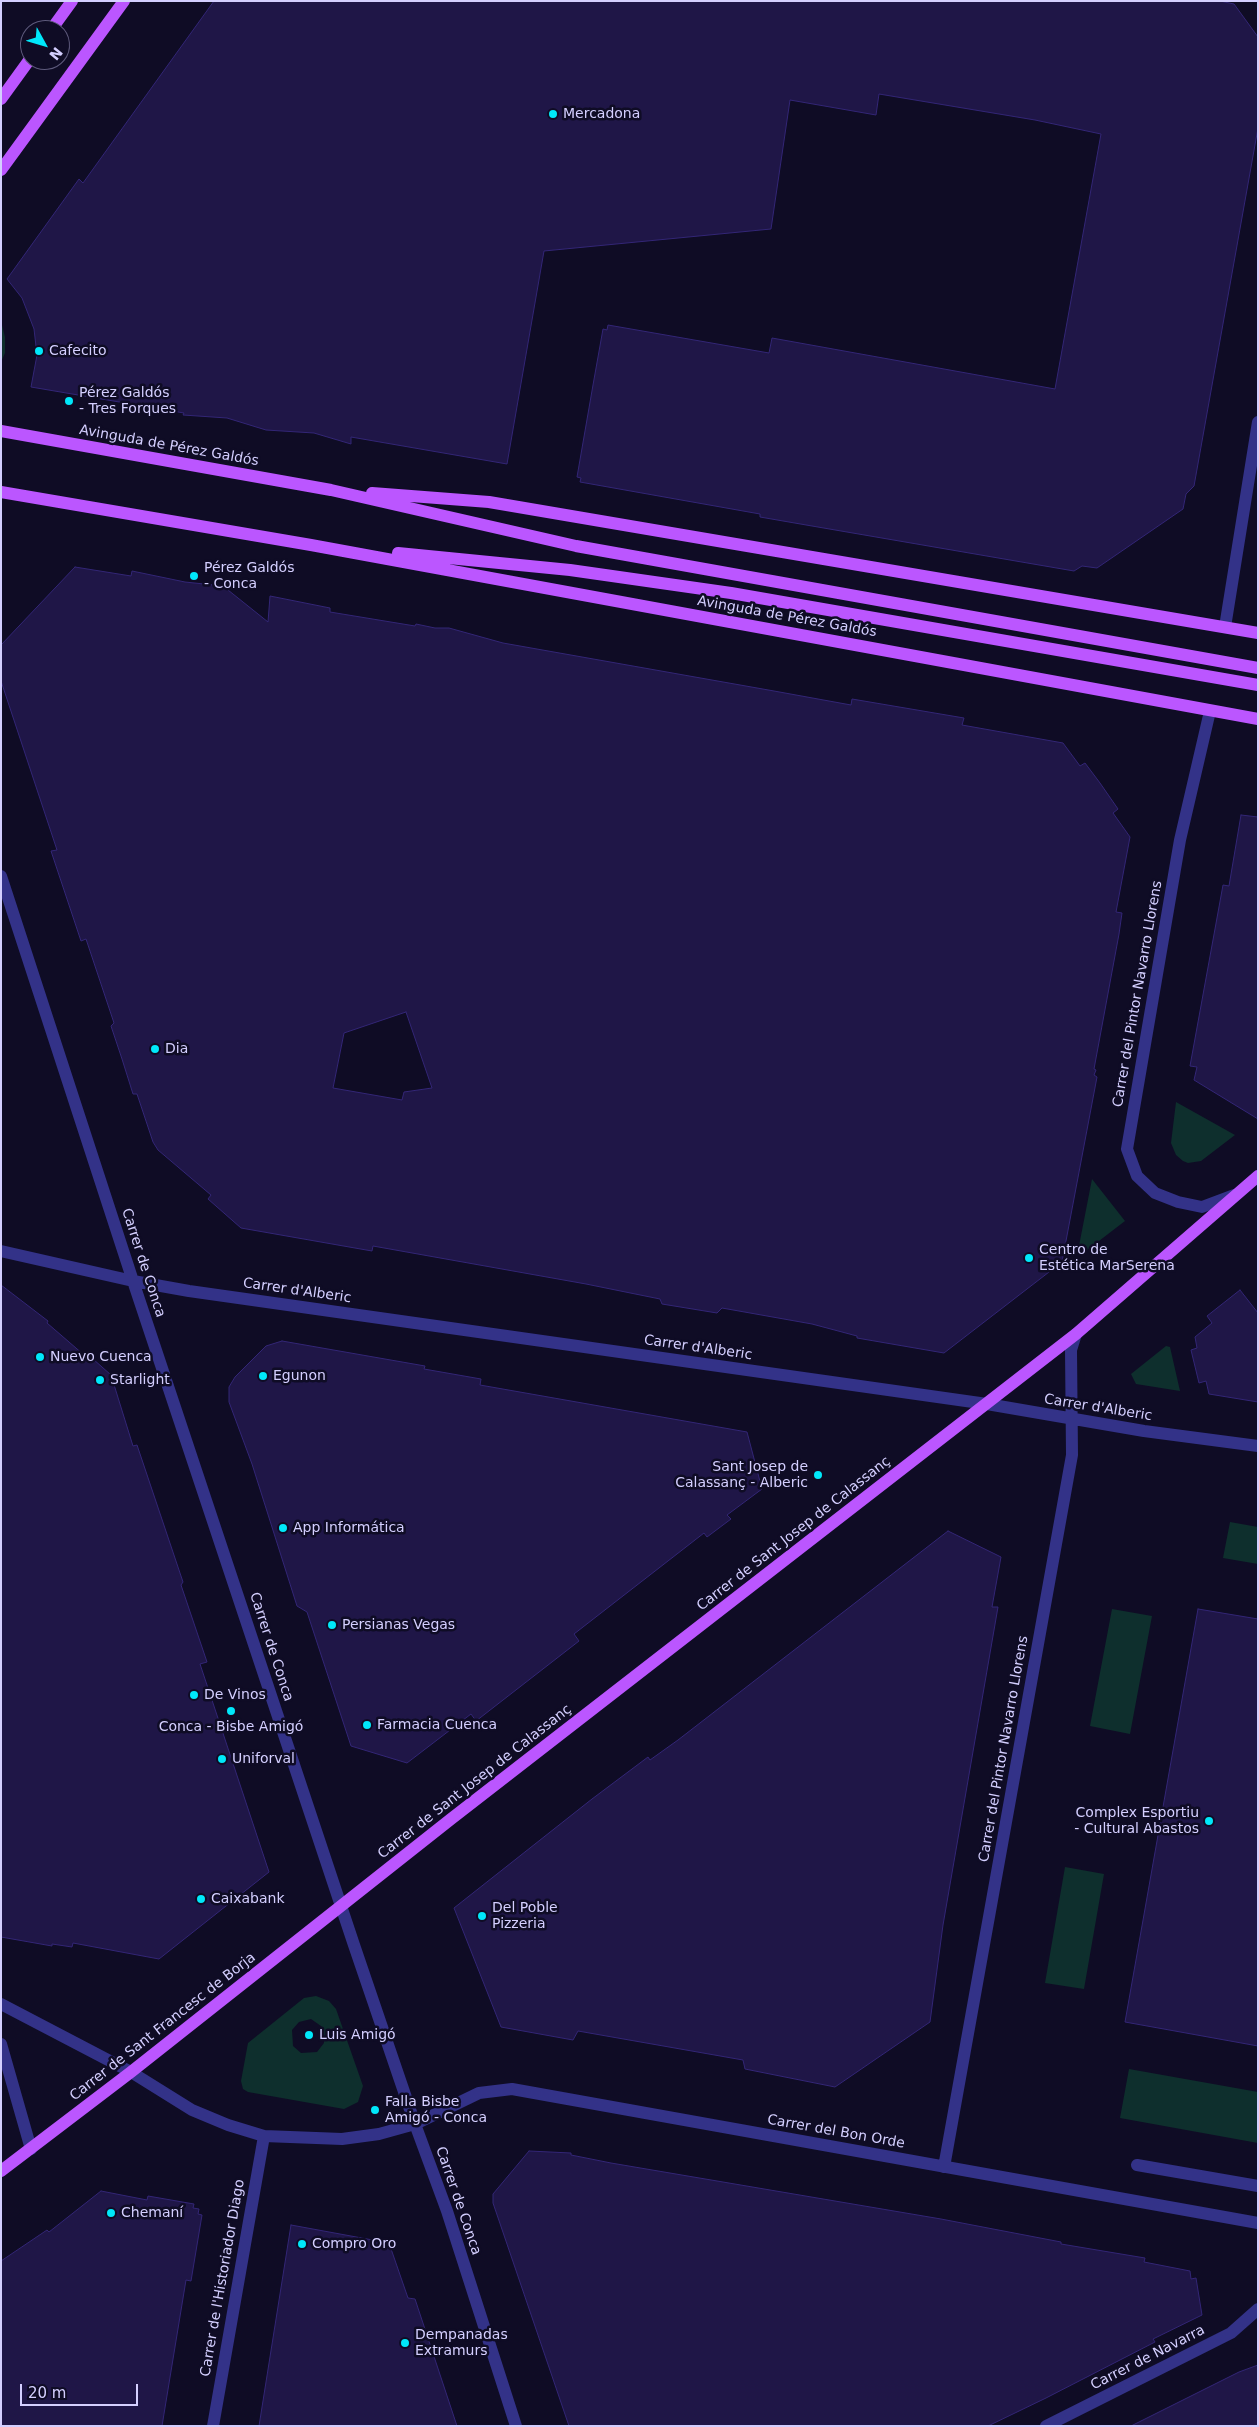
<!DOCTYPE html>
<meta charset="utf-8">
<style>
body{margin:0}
#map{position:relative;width:1259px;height:2427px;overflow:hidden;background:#0f0c25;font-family:"DejaVu Sans",sans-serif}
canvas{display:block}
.frame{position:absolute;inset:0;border:2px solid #d4cfff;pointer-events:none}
.north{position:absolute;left:20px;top:20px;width:50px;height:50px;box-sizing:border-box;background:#0f0c25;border:1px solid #5e5a7c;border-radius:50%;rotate:129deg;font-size:14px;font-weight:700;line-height:20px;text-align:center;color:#d4cfff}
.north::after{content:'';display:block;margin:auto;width:18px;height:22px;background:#00e8fa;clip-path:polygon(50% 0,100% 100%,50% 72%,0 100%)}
.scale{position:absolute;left:20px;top:2384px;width:118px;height:22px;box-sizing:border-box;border:2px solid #d4cfff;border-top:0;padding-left:6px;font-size:15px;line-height:18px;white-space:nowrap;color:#d4cfff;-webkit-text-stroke:4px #0f0c25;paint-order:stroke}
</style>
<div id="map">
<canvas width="1259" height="2427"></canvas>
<div class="frame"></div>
<div class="north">N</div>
<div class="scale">20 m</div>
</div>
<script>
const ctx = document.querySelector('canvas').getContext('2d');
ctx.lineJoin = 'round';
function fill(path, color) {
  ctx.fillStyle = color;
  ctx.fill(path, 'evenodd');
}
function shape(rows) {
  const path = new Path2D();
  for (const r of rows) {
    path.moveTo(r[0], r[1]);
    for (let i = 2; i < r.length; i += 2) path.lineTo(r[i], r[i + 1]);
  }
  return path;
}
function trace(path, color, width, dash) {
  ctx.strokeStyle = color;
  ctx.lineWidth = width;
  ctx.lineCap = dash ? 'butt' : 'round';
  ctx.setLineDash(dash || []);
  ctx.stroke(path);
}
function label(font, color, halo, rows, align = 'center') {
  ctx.font = font + ' "DejaVu Sans",sans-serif';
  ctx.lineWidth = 5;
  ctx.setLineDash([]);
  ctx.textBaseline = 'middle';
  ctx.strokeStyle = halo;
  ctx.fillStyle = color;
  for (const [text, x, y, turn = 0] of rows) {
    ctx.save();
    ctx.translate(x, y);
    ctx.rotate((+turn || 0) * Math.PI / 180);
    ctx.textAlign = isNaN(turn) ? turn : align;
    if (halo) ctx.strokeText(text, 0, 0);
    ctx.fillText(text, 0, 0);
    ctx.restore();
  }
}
const green = shape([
 [1,321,5,337,5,353,1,362],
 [1176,1102,1235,1135,1201,1161,1188,1163,1183,1161,1176,1155,1171,1143],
 [1092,1179,1125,1221,1082,1254,1078,1251],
 [1166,1346,1170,1347,1180,1391,1136,1384,1131,1374],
 [1230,1522,1258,1527,1258,1564,1223,1558],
 [1112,1609,1152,1616,1130,1734,1090,1726],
 [1065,1867,1104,1874,1084,1989,1045,1983],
 [316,1996,329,2001,336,2009,363,2086,358,2102,344,2109,248,2092,243,2089,241,2081,248,2043,304,1998],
 [311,2019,321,2026,324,2031,324,2043,317,2052,301,2053,293,2046,292,2030,299,2022],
 [1129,2069,1258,2092,1258,2143,1120,2118]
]);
const building = shape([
 [214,1,1220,1,1234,4,1258,37,1258,128,1194,486,1186,494,1183,509,1097,568,1082,566,1074,571,812,526,760,517,760,514,580,482,581,478,577,477,593,385,603,329,607,330,608,325,769,353,772,338,1055,389,1101,134,1035,120,879,94,876,115,790,100,771,229,544,251,507,464,351,437,351,444,314,433,266,430,227,418,183,415,184,413,31,387,37,355,34,329,22,298,7,279,79,179,83,183,214,1],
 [75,567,131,576,132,571,185,582,223,586,268,622,270,596,330,608,330,612,415,626,416,624,435,628,449,628,503,643,774,691,851,705,852,699,964,718,962,725,1063,743,1080,766,1085,763,1100,783,1118,809,1113,813,1130,837,1116,912,1122,913,1119,934,1094,1069,1096,1070,1094,1075,1097,1077,1062,1262,944,1353,857,1338,857,1336,812,1324,722,1308,717,1313,662,1304,660,1299,586,1284,373,1246,372,1251,241,1228,208,1199,211,1195,158,1150,153,1142,137,1094,133,1094,122,1059,111,1026,114,1023,86,939,81,941,51,851,57,850,1,681,1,645,75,567],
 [406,1012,432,1088,404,1092,402,1100,333,1088,344,1033,406,1012],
 [1241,815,1258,817,1258,1119,1194,1080,1197,1067,1190,1066,1223,885,1229,886,1241,815],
 [1,1285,48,1321,47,1323,91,1361,93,1359,111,1375,133,1446,137,1445,183,1582,181,1585,207,1662,200,1664,269,1872,159,1959,73,1943,72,1947,52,1944,52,1946,1,1937,1,1285],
 [1240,1290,1258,1313,1258,1402,1209,1394,1206,1381,1199,1383,1191,1350,1197,1348,1195,1337,1212,1323,1207,1316,1240,1290],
 [282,1341,425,1366,424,1369,481,1379,480,1385,747,1432,762,1489,727,1515,731,1519,707,1537,704,1533,574,1634,579,1641,476,1721,471,1714,407,1763,351,1746,307,1612,297,1606,252,1464,229,1402,229,1387,235,1377,266,1346,282,1341],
 [948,1531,1001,1557,992,1607,998,1607,943,1925,930,2022,835,2087,745,2069,743,2060,578,2031,573,2040,501,2027,454,1908,592,1799,648,1757,650,1760,678,1740,948,1531],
 [1198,1609,1258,1619,1258,2046,1125,2022,1198,1609],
 [529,2151,571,2153,571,2155,611,2163,941,2219,1061,2242,1061,2244,1145,2258,1144,2262,1190,2271,1191,2279,1196,2278,1202,2315,1153,2339,1155,2342,1046,2398,988,2426,569,2426,493,2203,493,2194,529,2151],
 [101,2191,147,2200,148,2196,194,2204,193,2208,199,2209,198,2214,202,2215,191,2281,186,2280,162,2426,1,2426,1,2261,47,2230,49,2232,101,2191],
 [291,2225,389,2243,408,2298,415,2299,457,2426,259,2426,291,2225],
 [1258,2365,1258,2426,1131,2426,1239,2372,1258,2365]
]);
const minor = shape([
 [1225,627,1258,422],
 [1210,711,1180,840,1127,1149,1137,1176,1155,1193,1178,1202,1202,1207,1234,1195],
 [1,876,133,1281,354,1945,415,2124,447,2211,516,2426],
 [1,1251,133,1281,189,1291,987,1404,1144,1431,1258,1446],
 [1,2004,131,2072,192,2110,228,2125,264,2136,342,2139,379,2134,415,2124,479,2093,512,2089,1258,2223],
 [1,2044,31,2149],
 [1137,2165,1258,2186],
 [944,2167,1072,1455,1071,1350,1076,1334],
 [213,2426,264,2136],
 [1046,2426,1231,2333,1258,2309]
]);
const major = shape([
 [51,30,72,1],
 [1,99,30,59],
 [1,170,124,1],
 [1,431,331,490,576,546,1258,668],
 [1,492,311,545,1258,719],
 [372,493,489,502,1258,633],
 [398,553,570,570,731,593,1258,685],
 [1,2171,131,2072,451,1819,1076,1334,1258,1176]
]);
const markers = [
 [553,114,5,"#00e8fa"],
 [39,351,5,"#00e8fa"],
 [69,401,5,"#00e8fa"],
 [194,576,5,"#00e8fa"],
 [155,1049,5,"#00e8fa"],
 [1029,1258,5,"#00e8fa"],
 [40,1357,5,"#00e8fa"],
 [263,1376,5,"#00e8fa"],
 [100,1380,5,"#00e8fa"],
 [818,1475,5,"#00e8fa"],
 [283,1528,5,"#00e8fa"],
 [332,1625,5,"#00e8fa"],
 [194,1695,5,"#00e8fa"],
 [231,1711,5,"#00e8fa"],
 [367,1725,5,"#00e8fa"],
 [222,1759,5,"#00e8fa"],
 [1209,1821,5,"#00e8fa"],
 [201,1899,5,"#00e8fa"],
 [482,1916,5,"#00e8fa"],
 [309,2035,5,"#00e8fa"],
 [375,2110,5,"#00e8fa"],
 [111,2213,5,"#00e8fa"],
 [302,2244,5,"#00e8fa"],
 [405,2343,5,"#00e8fa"]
];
const poiNames = [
 ["Mercadona",563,114],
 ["Cafecito",49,351],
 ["Pérez Galdós",79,393],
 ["- Tres Forques",79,409],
 ["Pérez Galdós",204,568],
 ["- Conca",204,584],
 ["Dia",165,1049],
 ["Centro de",1039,1250],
 ["Estética MarSerena",1039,1266],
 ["Nuevo Cuenca",50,1357],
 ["Egunon",273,1376],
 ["Starlight",110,1380],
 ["Sant Josep de",808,1467,"right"],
 ["Calassanç - Alberic",808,1483,"right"],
 ["App Informática",293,1528],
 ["Persianas Vegas",342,1625],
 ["De Vinos",204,1695],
 ["Farmacia Cuenca",377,1725],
 ["Conca - Bisbe Amigó",231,1727,"center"],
 ["Uniforval",232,1759],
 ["Complex Esportiu",1199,1813,"right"],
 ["- Cultural Abastos",1199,1829,"right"],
 ["Caixabank",211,1899],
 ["Del Poble",492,1908],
 ["Pizzeria",492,1924],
 ["Luis Amigó",319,2035],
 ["Falla Bisbe",385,2102],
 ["Amigó - Conca",385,2118],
 ["Chemaní",121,2213],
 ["Compro Oro",312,2244],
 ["Dempanadas",415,2335],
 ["Extramurs",415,2351]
];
const streetNames = [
 ["Avinguda de Pérez Galdós",169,446,10],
 ["Avinguda de Pérez Galdós",787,617,10],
 ["Carrer del Pintor Navarro Llorens",1138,994,-80],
 ["Carrer de Conca",143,1263,72],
 ["Carrer d'Alberic",297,1291,8],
 ["Carrer d'Alberic",698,1348,8],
 ["Carrer d'Alberic",1098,1408,9],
 ["Carrer de Sant Josep de Calassanç",794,1534,-38],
 ["Carrer de Conca",271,1647,72],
 ["Carrer del Pintor Navarro Llorens",1004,1749,-80],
 ["Carrer de Sant Josep de Calassanç",475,1782,-38],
 ["Carrer de Sant Francesc de Borja",163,2027,-38],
 ["Carrer del Bon Orde",836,2132,10],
 ["Carrer de Conca",458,2201,71],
 ["Carrer de l'Historiador Diago",223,2278,-80],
 ["Carrer de Navarra",1148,2358,-27]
];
fill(green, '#0e2f2d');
fill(building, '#1f1647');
trace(building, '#332676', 1);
trace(minor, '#333288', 12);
trace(major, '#bb56ff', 12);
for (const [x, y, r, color] of markers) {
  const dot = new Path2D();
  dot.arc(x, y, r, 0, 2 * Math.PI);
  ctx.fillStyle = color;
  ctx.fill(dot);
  trace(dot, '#0f0c25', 2);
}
label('14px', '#d4cfff', '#0f0c25', poiNames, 'left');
label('14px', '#d4cfff', '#0f0c25', streetNames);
</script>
